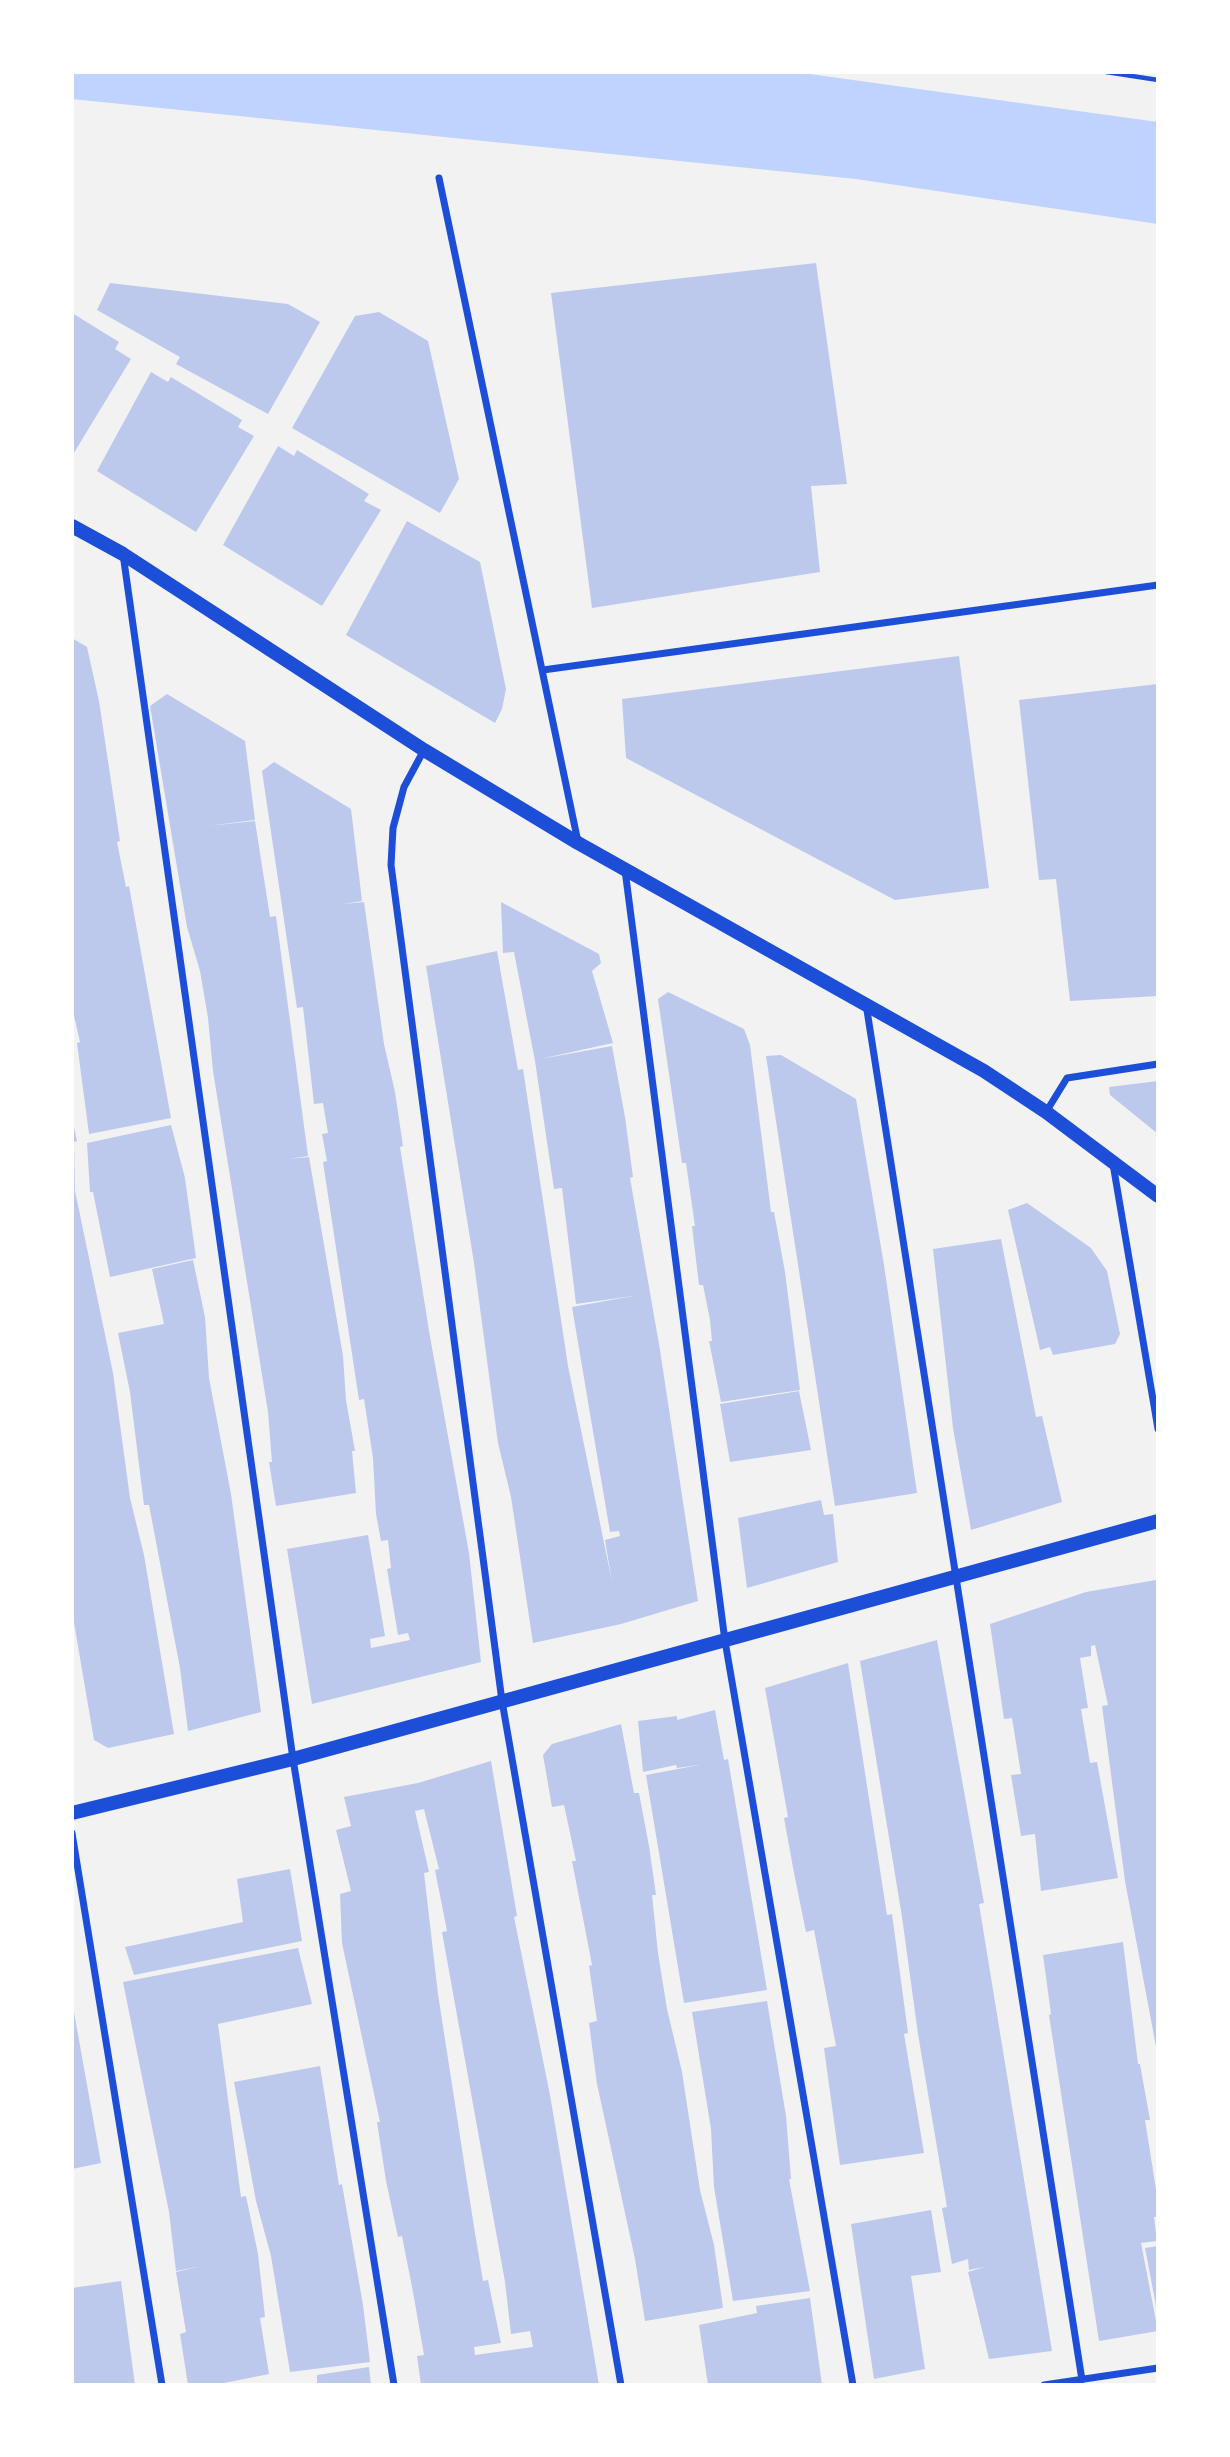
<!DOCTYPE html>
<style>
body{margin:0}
#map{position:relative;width:1230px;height:2457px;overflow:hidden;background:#f2f2f2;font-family:Barlow,sans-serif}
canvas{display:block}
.frame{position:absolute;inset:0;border:74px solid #fff;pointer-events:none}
</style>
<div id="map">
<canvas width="1230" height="2457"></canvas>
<div class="frame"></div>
</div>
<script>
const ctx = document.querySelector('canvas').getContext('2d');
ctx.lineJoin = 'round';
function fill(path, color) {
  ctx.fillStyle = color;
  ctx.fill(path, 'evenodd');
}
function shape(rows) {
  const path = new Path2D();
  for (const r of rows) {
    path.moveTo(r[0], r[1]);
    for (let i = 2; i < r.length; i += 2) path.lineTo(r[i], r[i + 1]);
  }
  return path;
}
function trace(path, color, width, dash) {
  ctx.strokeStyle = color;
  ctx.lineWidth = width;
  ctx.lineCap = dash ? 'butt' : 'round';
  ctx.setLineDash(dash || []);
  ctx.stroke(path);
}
const water = shape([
 [72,72,795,72,1158,122,1158,224,856,179,72,99]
]);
const building = shape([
 [816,263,847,484,811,486,820,572,592,608,551,293],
 [110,283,288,304,320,322,268,414,176,364,180,357,97,310],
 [379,312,428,341,459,479,440,513,292,428,355,316],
 [72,313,119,342,115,349,131,359,72,456],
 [151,372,168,382,171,377,242,420,238,427,254,436,196,532,97,471],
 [278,446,294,456,297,450,369,494,364,501,381,510,322,606,223,545],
 [407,521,480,562,506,689,502,709,495,723,346,635],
 [72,638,87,647,99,701,120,841,117,842,126,887,129,886,171,1118,89,1134,77,1043,80,1042,72,1007],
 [959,656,989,888,895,900,626,758,622,699],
 [1158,684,1158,996,1070,1001,1056,879,1039,880,1019,700],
 [167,694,245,741,255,820,208,826,255,821,270,917,276,916,308,1156,289,1159,309,1157,343,1356,346,1400,355,1451,352,1451,356,1493,276,1506,269,1462,272,1462,268,1412,213,1071,208,1018,200,971,187,927,150,706],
 [274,762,351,809,362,901,343,904,364,902,384,1044,395,1092,403,1146,400,1147,429,1331,469,1553,481,1662,312,1704,287,1549,368,1535,385,1636,370,1639,371,1648,410,1640,408,1633,398,1635,387,1569,391,1568,388,1540,381,1541,376,1514,373,1458,364,1399,359,1400,323,1162,327,1161,322,1134,328,1133,323,1103,314,1104,303,1007,297,1008,262,771],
 [501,902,599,954,601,963,592,971,613,1043,540,1059,612,1046,625,1117,633,1177,630,1178,660,1350,698,1601,621,1624,533,1643,511,1497,498,1443,474,1263,426,966,497,951,518,1070,523,1069,568,1366,612,1582,605,1540,620,1536,619,1531,610,1532,572,1307,633,1296,576,1304,562,1188,554,1189,535,1061,514,952,503,953],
 [668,992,744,1029,750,1045,771,1212,774,1212,785,1272,800,1390,721,1402,709,1341,712,1341,710,1320,703,1285,699,1285,692,1226,695,1226,686,1163,682,1163,658,999],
 [781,1055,856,1099,884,1265,917,1493,835,1506,766,1056],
 [1158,1081,1158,1134,1110,1095,1109,1087],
 [72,1118,77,1141,74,1142,75,1191,113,1373,130,1498,144,1555,174,1734,108,1748,94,1740,72,1611],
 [171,1125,185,1178,196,1258,110,1277,93,1192,90,1192,87,1143],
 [1027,1203,1091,1248,1107,1271,1120,1334,1115,1344,1053,1355,1050,1347,1040,1350,1008,1210],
 [1001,1239,1036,1417,1042,1416,1062,1502,971,1530,953,1428,933,1249],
 [193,1260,205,1317,209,1378,231,1494,261,1712,188,1731,180,1668,149,1505,144,1505,130,1392,118,1333,164,1324,152,1269],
 [799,1391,811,1450,730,1462,720,1404],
 [821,1500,824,1515,833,1514,838,1562,747,1588,738,1518],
 [1156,1580,1158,1593,1157,2052,1125,1881,1102,1706,1108,1705,1095,1645,1091,1646,1091,1656,1080,1658,1088,1708,1081,1709,1090,1763,1097,1762,1118,1878,1041,1891,1035,1834,1021,1836,1011,1775,1021,1774,1012,1718,1004,1719,990,1624,1086,1592],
 [937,1640,984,1903,979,1904,1052,2351,989,2359,968,2272,984,2267,969,2270,968,2259,952,2264,942,2208,947,2207,918,2034,902,1917,860,1661],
 [848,1663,887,1915,892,1914,908,2033,904,2034,924,2153,840,2165,824,2048,836,2046,814,1930,806,1932,794,1873,784,1818,788,1817,765,1688],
 [715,1710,724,1760,728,1759,767,1990,684,2003,646,1775,699,1765,677,1768,676,1765,643,1772,638,1721,677,1716,677,1720],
 [621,1724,634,1793,639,1793,649,1846,656,1895,652,1895,658,1953,667,2009,682,2072,700,2190,714,2245,723,2308,645,2321,635,2259,597,2084,589,2023,597,2021,589,1966,592,1965,572,1861,576,1861,564,1805,552,1807,543,1755,552,1744],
 [491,1761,517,1916,514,1917,550,2095,599,2385,421,2385,417,2356,424,2355,413,2292,402,2236,398,2237,386,2181,377,2122,380,2122,342,1943,340,1894,351,1891,336,1830,351,1826,344,1797,418,1783],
 [424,1809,439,1869,435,1870,447,1931,442,1932,505,2282,511,2334,530,2331,533,2347,475,2355,474,2347,501,2343,488,2280,483,2281,474,2227,438,1994,424,1873,429,1872,415,1811],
 [290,1869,302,1941,134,1975,125,1947,243,1922,237,1879],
 [1123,1942,1138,2064,1140,2064,1150,2120,1145,2120,1158,2202,1158,2217,1154,2217,1157,2241,1141,2243,1158,2331,1099,2341,1049,2015,1051,2014,1043,1955],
 [298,1948,312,2004,218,2024,241,2197,246,2196,258,2254,265,2317,260,2318,269,2374,214,2385,188,2385,180,2334,186,2332,176,2272,197,2267,176,2271,169,2212,123,1982],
 [72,2001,101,2163,72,2169],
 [767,2001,786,2116,791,2179,789,2179,810,2291,733,2301,714,2187,711,2129,692,2012],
 [320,2066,339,2185,342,2184,363,2305,370,2362,290,2372,271,2256,256,2201,234,2082],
 [931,2210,941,2272,911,2276,925,2369,874,2379,851,2224],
 [1158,2246,1158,2311,1157,2311,1145,2248],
 [121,2281,135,2385,72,2385,72,2288],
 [810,2298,822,2385,708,2385,699,2325,757,2313,756,2306],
 [369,2367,371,2385,317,2385,317,2375]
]);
const path = shape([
 [1106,72,1158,80]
]);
const minor = shape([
 [439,178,578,842],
 [123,554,293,1759,394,2385],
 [543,670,1158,585],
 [424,750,404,787,393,828,391,865,502,1701,621,2385],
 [625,870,725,1641,853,2385],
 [866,1004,1082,2380],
 [1046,1112,1067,1078,1158,1064],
 [1113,1164,1158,1429],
 [72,1833,162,2385],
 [1044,2385,1158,2368]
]);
const secondary = shape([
 [72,526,123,554,424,750,578,843,984,1071,1046,1112,1158,1196],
 [72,1813,293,1759,1158,1521]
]);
fill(water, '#bfd3fe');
fill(building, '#bdc9ec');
trace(path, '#1d4ed8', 4.5);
trace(minor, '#1d4ed8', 7);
trace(secondary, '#1d4ed8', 14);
</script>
